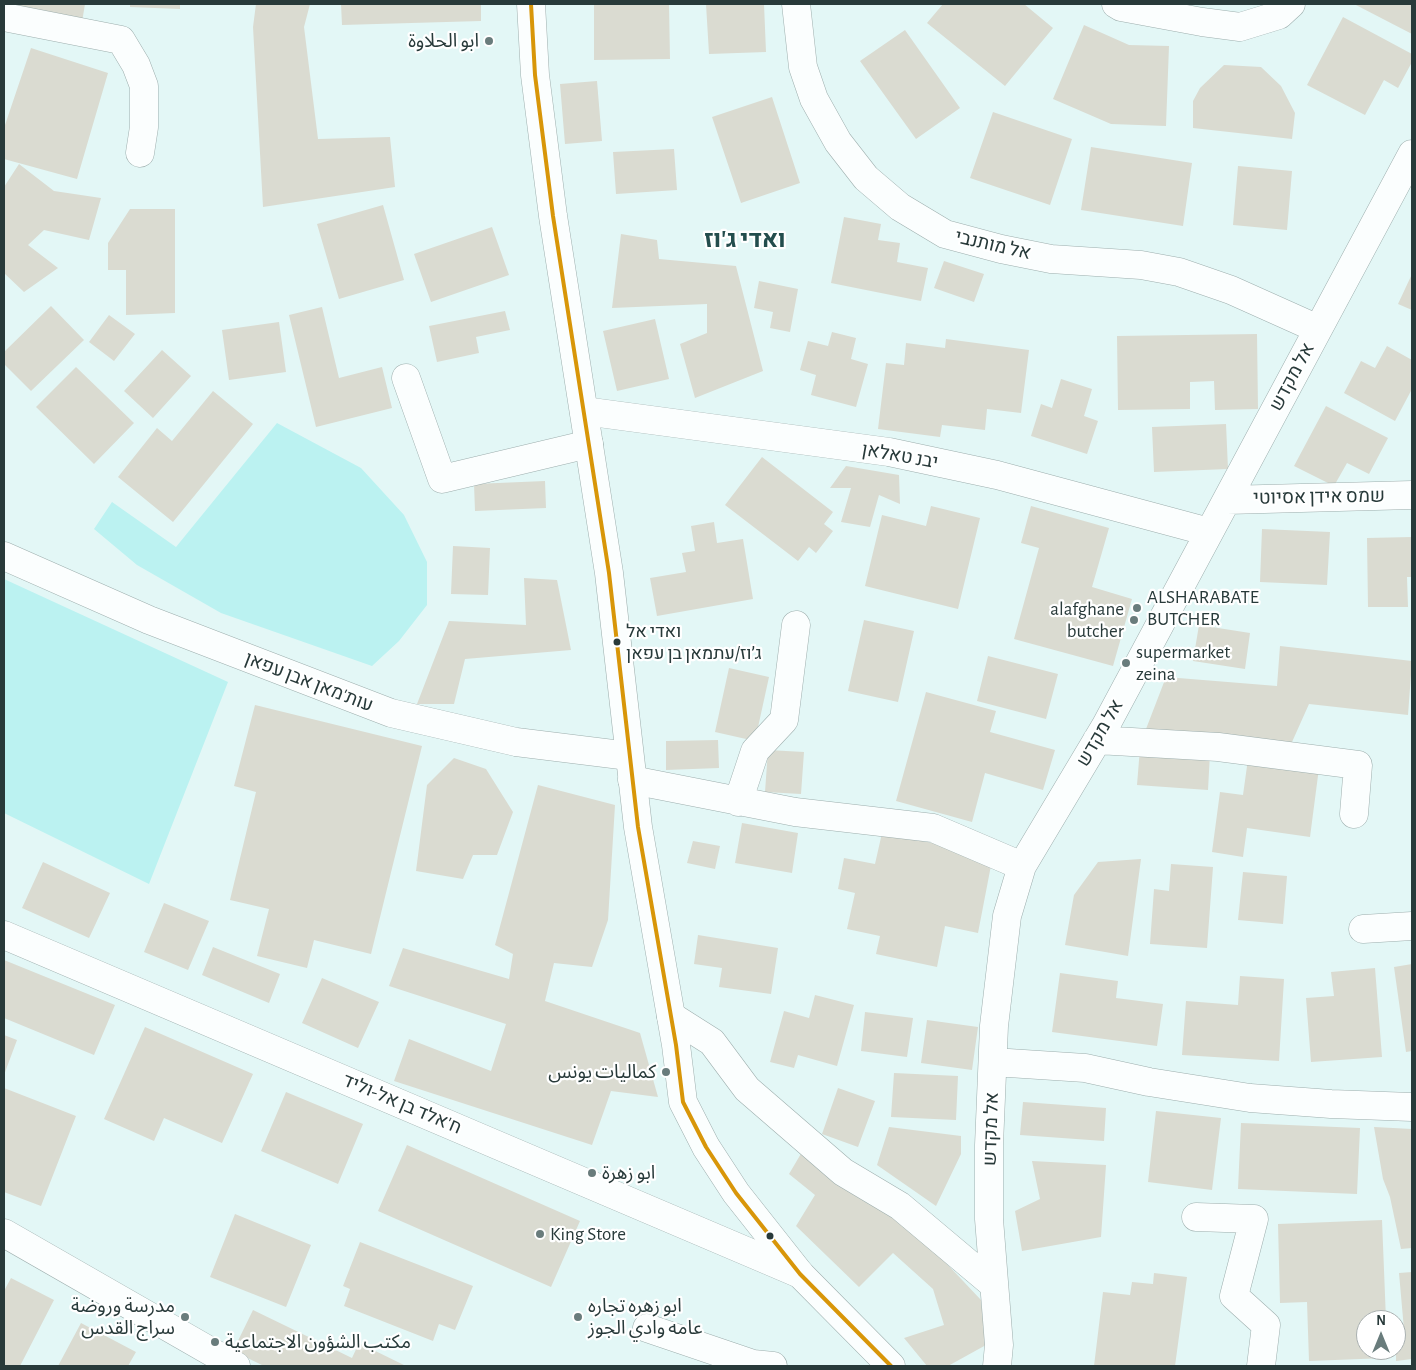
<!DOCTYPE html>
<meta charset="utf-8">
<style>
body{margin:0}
#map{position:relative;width:1416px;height:1370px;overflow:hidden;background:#e3f7f6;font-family:"Alegreya Sans",sans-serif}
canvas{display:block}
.frame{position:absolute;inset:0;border:5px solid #283a3a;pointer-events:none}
.north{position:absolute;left:1356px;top:1310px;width:50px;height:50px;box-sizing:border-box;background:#fff;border:1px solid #a9b0b0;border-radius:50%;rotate:0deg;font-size:14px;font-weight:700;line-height:20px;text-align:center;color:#283a3a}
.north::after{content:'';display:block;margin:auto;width:18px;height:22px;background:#697c7c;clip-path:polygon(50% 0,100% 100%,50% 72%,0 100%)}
</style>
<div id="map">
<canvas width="1416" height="1370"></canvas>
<div class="frame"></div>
<div class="north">N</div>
</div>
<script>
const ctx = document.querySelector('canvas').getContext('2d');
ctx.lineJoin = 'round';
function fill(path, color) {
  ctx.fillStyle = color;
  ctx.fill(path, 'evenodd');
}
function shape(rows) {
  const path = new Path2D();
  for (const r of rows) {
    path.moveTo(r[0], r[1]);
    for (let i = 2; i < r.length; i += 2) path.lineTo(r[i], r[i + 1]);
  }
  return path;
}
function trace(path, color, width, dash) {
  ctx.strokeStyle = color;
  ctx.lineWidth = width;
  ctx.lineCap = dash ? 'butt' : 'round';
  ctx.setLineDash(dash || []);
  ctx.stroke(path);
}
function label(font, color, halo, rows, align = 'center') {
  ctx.font = font + ' "Alegreya Sans","Noto Sans Arabic",Heebo,sans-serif';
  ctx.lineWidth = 4.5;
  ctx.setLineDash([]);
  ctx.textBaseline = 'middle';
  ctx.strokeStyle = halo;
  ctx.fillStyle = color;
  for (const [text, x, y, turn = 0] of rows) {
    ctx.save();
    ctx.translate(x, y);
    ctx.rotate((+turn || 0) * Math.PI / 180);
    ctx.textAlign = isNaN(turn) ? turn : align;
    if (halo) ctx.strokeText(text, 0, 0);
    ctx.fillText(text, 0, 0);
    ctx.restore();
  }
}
const green = shape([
 [277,423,361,468,404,515,427,562,427,605,399,641,372,666,221,613,137,565,94,529,112,502,176,547],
 [4,579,228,682,149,884,4,813]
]);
const building = shape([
 [4,4,85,4,82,22],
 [130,4,180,4,180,9,130,7],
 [256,4,310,4,304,27,318,139,390,137,395,187,263,207,253,27],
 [341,4,481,4,481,21,342,25],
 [594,4,669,4,670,59,594,60],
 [706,4,764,4,766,52,709,54],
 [943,4,1024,4,1053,28,1005,86,927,23],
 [1354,4,1412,4,1412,34],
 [1343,17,1412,54,1412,62,1398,88,1384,80,1365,115,1307,85],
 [1084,25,1129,45,1169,46,1166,126,1111,124,1053,99],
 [905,30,960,108,916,139,860,61],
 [31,48,108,73,77,179,4,159,4,128],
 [1224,65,1261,67,1281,86,1295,113,1292,139,1193,128,1193,101,1200,88],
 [597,81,602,141,565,144,560,84],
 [772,97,800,183,741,203,712,117],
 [993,112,1072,139,1050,205,970,178],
 [1091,147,1192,163,1183,226,1081,210],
 [674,149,677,190,616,194,613,152],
 [19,164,54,191,101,198,89,240,44,230,28,245,58,268,24,292,4,273,4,187],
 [1238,166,1292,171,1287,230,1233,225],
 [383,205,404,280,339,299,317,224],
 [130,209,175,209,175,313,126,315,126,270,108,270,108,243],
 [844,217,881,224,878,240,900,243,897,262,928,268,921,301,831,283],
 [492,227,509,275,431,302,414,254],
 [621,234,657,240,659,259,736,266,763,371,695,398,680,344,707,333,707,304,612,308],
 [944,261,984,274,974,302,934,288],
 [1412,274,1412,310,1398,304],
 [759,281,798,289,790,332,770,328,773,312,754,308],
 [51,306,84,340,31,391,4,364,4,352],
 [322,307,339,378,382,367,392,408,316,427,289,315],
 [505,311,510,330,476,337,479,353,437,362,429,326],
 [109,315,135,334,114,361,89,342],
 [655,319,669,379,617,391,603,331],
 [279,322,286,372,229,380,222,330],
 [832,332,856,338,851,359,868,364,856,407,811,395,816,375,800,370,808,341,828,346],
 [1257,334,1258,409,1215,410,1214,381,1190,382,1190,409,1118,410,1117,336],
 [946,339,1029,350,1021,413,987,409,985,430,942,425,940,437,878,429,886,363,904,365,906,343,945,348],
 [1387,346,1412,360,1412,389,1395,421,1344,393,1361,361,1375,368],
 [162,350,191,376,153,418,124,391],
 [76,367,134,423,94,464,36,407],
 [1061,379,1092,389,1084,416,1098,421,1087,454,1031,436,1041,404,1052,408],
 [213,391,253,424,173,522,118,477,157,428,172,441],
 [1326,406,1388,438,1369,474,1347,463,1334,486,1294,466],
 [1226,424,1228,469,1154,472,1152,427],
 [762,457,833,512,824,524,833,531,816,553,809,547,798,561,725,505],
 [846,466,899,475,900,504,879,495,870,527,841,522,851,488,830,488],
 [545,481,546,508,475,511,474,484],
 [931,506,980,518,958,609,865,586,882,515,926,526],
 [1031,506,1109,528,1092,587,1132,599,1113,666,1014,639,1039,548,1021,543],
 [714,522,717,543,743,539,753,599,657,616,650,578,686,572,682,553,695,551,691,526],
 [1262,529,1330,532,1327,585,1260,582],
 [1412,537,1412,577,1407,577,1408,607,1368,607,1367,538],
 [453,546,490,548,488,595,451,594],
 [524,578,557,580,571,650,465,659,454,704,417,704,449,621,526,625],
 [864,620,914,631,898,702,848,691],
 [1199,625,1250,633,1245,669,1193,661],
 [1280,646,1412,661,1408,715,1309,704,1288,751,1146,729,1166,677,1277,686],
 [988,656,1058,674,1046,719,977,701],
 [729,668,769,677,755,741,715,732],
 [926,692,996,711,990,732,1055,750,1043,790,985,773,972,822,896,801],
 [255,705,422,746,371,954,314,940,307,968,257,956,269,909,230,900,256,792,234,786],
 [718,740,719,768,666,770,666,741],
 [1140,748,1210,753,1208,790,1137,785],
 [768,750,804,752,801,794,765,792],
 [454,758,486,769,513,812,497,855,473,855,463,879,416,871,427,785],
 [1248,759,1319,768,1310,837,1247,828,1243,857,1212,852,1220,792,1243,795],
 [538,785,615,805,608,920,592,967,554,963,545,1001,640,1033,658,1097,611,1091,592,1145,394,1081,409,1039,491,1071,506,1024,389,986,403,948,509,979,513,954,495,945],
 [742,823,798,833,792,873,735,863],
 [882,833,993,855,978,933,945,926,937,967,876,954,880,936,847,929,855,893,838,889,844,858,875,864],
 [693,841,720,846,715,869,687,863],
 [1141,859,1128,956,1065,945,1074,895,1098,862],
 [43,862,110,893,89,938,22,908],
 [1171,864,1213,867,1207,948,1150,944,1154,889,1169,891],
 [1243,872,1287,876,1283,924,1238,920],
 [164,903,209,921,188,970,144,952],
 [698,935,778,948,771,994,719,987,722,968,694,964],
 [213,947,280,974,269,1003,202,975],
 [4,960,115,1005,94,1055,4,1018],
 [1412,964,1412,1051,1406,1052,1394,967],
 [1375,968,1382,1057,1311,1062,1306,998,1334,996,1331,972],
 [1060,973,1118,981,1116,998,1163,1004,1157,1046,1052,1032],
 [1240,976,1284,979,1279,1061,1182,1055,1186,1001,1238,1005],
 [322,978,379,1002,358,1048,302,1023],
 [815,995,854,1005,837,1066,798,1055,794,1068,770,1062,784,1011,809,1018],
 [865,1012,913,1018,907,1057,861,1051],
 [927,1020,978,1027,972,1070,921,1063],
 [145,1027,253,1074,222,1143,164,1118,154,1141,104,1119],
 [4,1035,17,1040,4,1075],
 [894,1073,958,1076,956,1120,891,1117],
 [4,1088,76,1116,41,1206,4,1192],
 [838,1088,875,1101,858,1147,822,1134],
 [286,1092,363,1124,338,1184,261,1151],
 [1023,1102,1106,1108,1104,1141,1020,1135],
 [1156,1111,1221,1118,1212,1190,1148,1182],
 [1241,1123,1360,1128,1357,1194,1238,1189],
 [889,1127,961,1136,961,1154,936,1206,877,1165],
 [1374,1127,1412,1129,1412,1248,1401,1249,1390,1197,1383,1179],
 [407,1145,580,1221,551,1287,378,1211],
 [802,1152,897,1211,981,1300,986,1345,948,1366,927,1366,904,1338,944,1325,933,1289,893,1253,859,1287,796,1226,815,1195,789,1174],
 [1032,1161,1106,1165,1101,1237,1022,1251,1015,1211,1040,1199],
 [235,1214,311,1245,286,1307,210,1277],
 [1382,1220,1386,1320,1366,1320,1366,1350,1387,1350,1387,1358,1309,1361,1307,1302,1280,1303,1278,1224],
 [360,1242,473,1286,455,1330,439,1324,433,1341,344,1306,350,1289,343,1286],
 [1412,1272,1412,1359,1396,1361,1396,1342,1405,1341,1399,1273],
 [1154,1273,1187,1277,1175,1366,1094,1366,1103,1292,1130,1295,1132,1282,1153,1284],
 [11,1278,54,1300,20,1366,4,1366,4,1291],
 [253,1310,352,1358,359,1343,406,1366,264,1366,233,1351],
 [81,1323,136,1352,128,1366,58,1366]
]);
const minor = shape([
 [796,4,803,67,814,99,838,142,866,178,900,207,945,234,1001,249,1051,259,1141,265,1179,272,1231,290,1318,329],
 [1116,4,1121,7,1202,22,1240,27,1279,15,1291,4],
 [4,17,121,40,136,65,144,86,144,127,140,153],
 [406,378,442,479,589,444],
 [584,411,889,452,997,475,1209,532],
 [1227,500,1412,495],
 [4,556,149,620,391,713,516,742,629,756],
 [1097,740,1218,747,1358,765,1354,814],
 [632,780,795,812,933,828,1022,866],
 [738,802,755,751,784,720,796,625],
 [1363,929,1412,926],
 [4,935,800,1274],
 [671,1016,712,1042,747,1089,843,1172,900,1206,994,1285],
 [993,1062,1085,1068,1149,1082,1250,1098,1331,1104,1412,1107],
 [1196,1217,1254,1219,1234,1296,1266,1325,1261,1366],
 [4,1233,236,1366],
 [647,1328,753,1364,773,1366],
 [997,1366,999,1345,989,1219,989,1145,994,1026,1007,916,1022,866,1105,727,1412,154]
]);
const major = shape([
 [531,4,535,75,553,216,609,573,638,827,676,1045,683,1102,706,1147,736,1193,800,1274,891,1366]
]);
const bus1 = shape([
 [531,4,535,75,553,216,609,573,638,827,676,1045,683,1102,706,1147,736,1193,800,1274,891,1366]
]);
const markers = [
 [489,41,5,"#697c7c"],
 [1137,608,5,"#697c7c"],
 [1134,620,5,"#697c7c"],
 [617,642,4.5,"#283a3a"],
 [1126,663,5,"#697c7c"],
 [666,1072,5,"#697c7c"],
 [592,1173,5,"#697c7c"],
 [540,1234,5,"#697c7c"],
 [770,1236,4.5,"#283a3a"],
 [185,1317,5,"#697c7c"],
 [578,1317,5,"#697c7c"],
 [215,1342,5,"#697c7c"]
];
const busNames = [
 ["ואדי אל",626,632],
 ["ג׳וז/עתמאן בן עפאן",626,654]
];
const poiNames = [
 ["ابو الحلاوة",479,41,"right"],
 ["ALSHARABATE",1147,597],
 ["BUTCHER",1147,619],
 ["alafghane",1124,609,"right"],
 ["butcher",1124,631,"right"],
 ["supermarket",1136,652],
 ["zeina",1136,674],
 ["كماليات يونس",656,1072,"right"],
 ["ابو زهرة",602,1173],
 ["King Store",550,1234],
 ["مدرسة وروضة",175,1306,"right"],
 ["سراج القدس",175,1328,"right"],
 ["ابو زهره تجاره",588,1306],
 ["عامه وادي الجوز",588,1328],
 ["مكتب الشؤون الاجتماعية",225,1342]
];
const streetNames = [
 ["אל מותנבי",993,245,13],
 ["אל מקדש",1292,377,-62],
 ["יבנ טאלאן",900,456,10],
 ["שמס אידן אסיוטי",1319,497,-1],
 ["עות'מאן אבן עפאן",309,682,21],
 ["אל מקדש",1100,733,-60],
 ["ח'אלד בן אל-וליד",402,1104,23],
 ["אל מקדש",991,1129,-88]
];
const districtNames = [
 ["ואדי ג'וז",745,240]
];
fill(green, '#bbf2f1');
fill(building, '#dadbd1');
trace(minor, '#9daead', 29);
trace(major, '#9daead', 29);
trace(minor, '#fbfefe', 28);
trace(major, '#fbfefe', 28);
trace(bus1, '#d89609', 4);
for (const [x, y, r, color] of markers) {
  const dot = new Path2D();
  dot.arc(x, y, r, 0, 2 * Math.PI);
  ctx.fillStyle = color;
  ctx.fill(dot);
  trace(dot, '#fff', 2);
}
label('18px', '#283a3a', '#fff', busNames, 'left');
label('19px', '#283a3a', '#fff', poiNames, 'left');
label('19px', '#283a3a', '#fff', streetNames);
label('bold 24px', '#234d4d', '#fff', districtNames);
</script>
